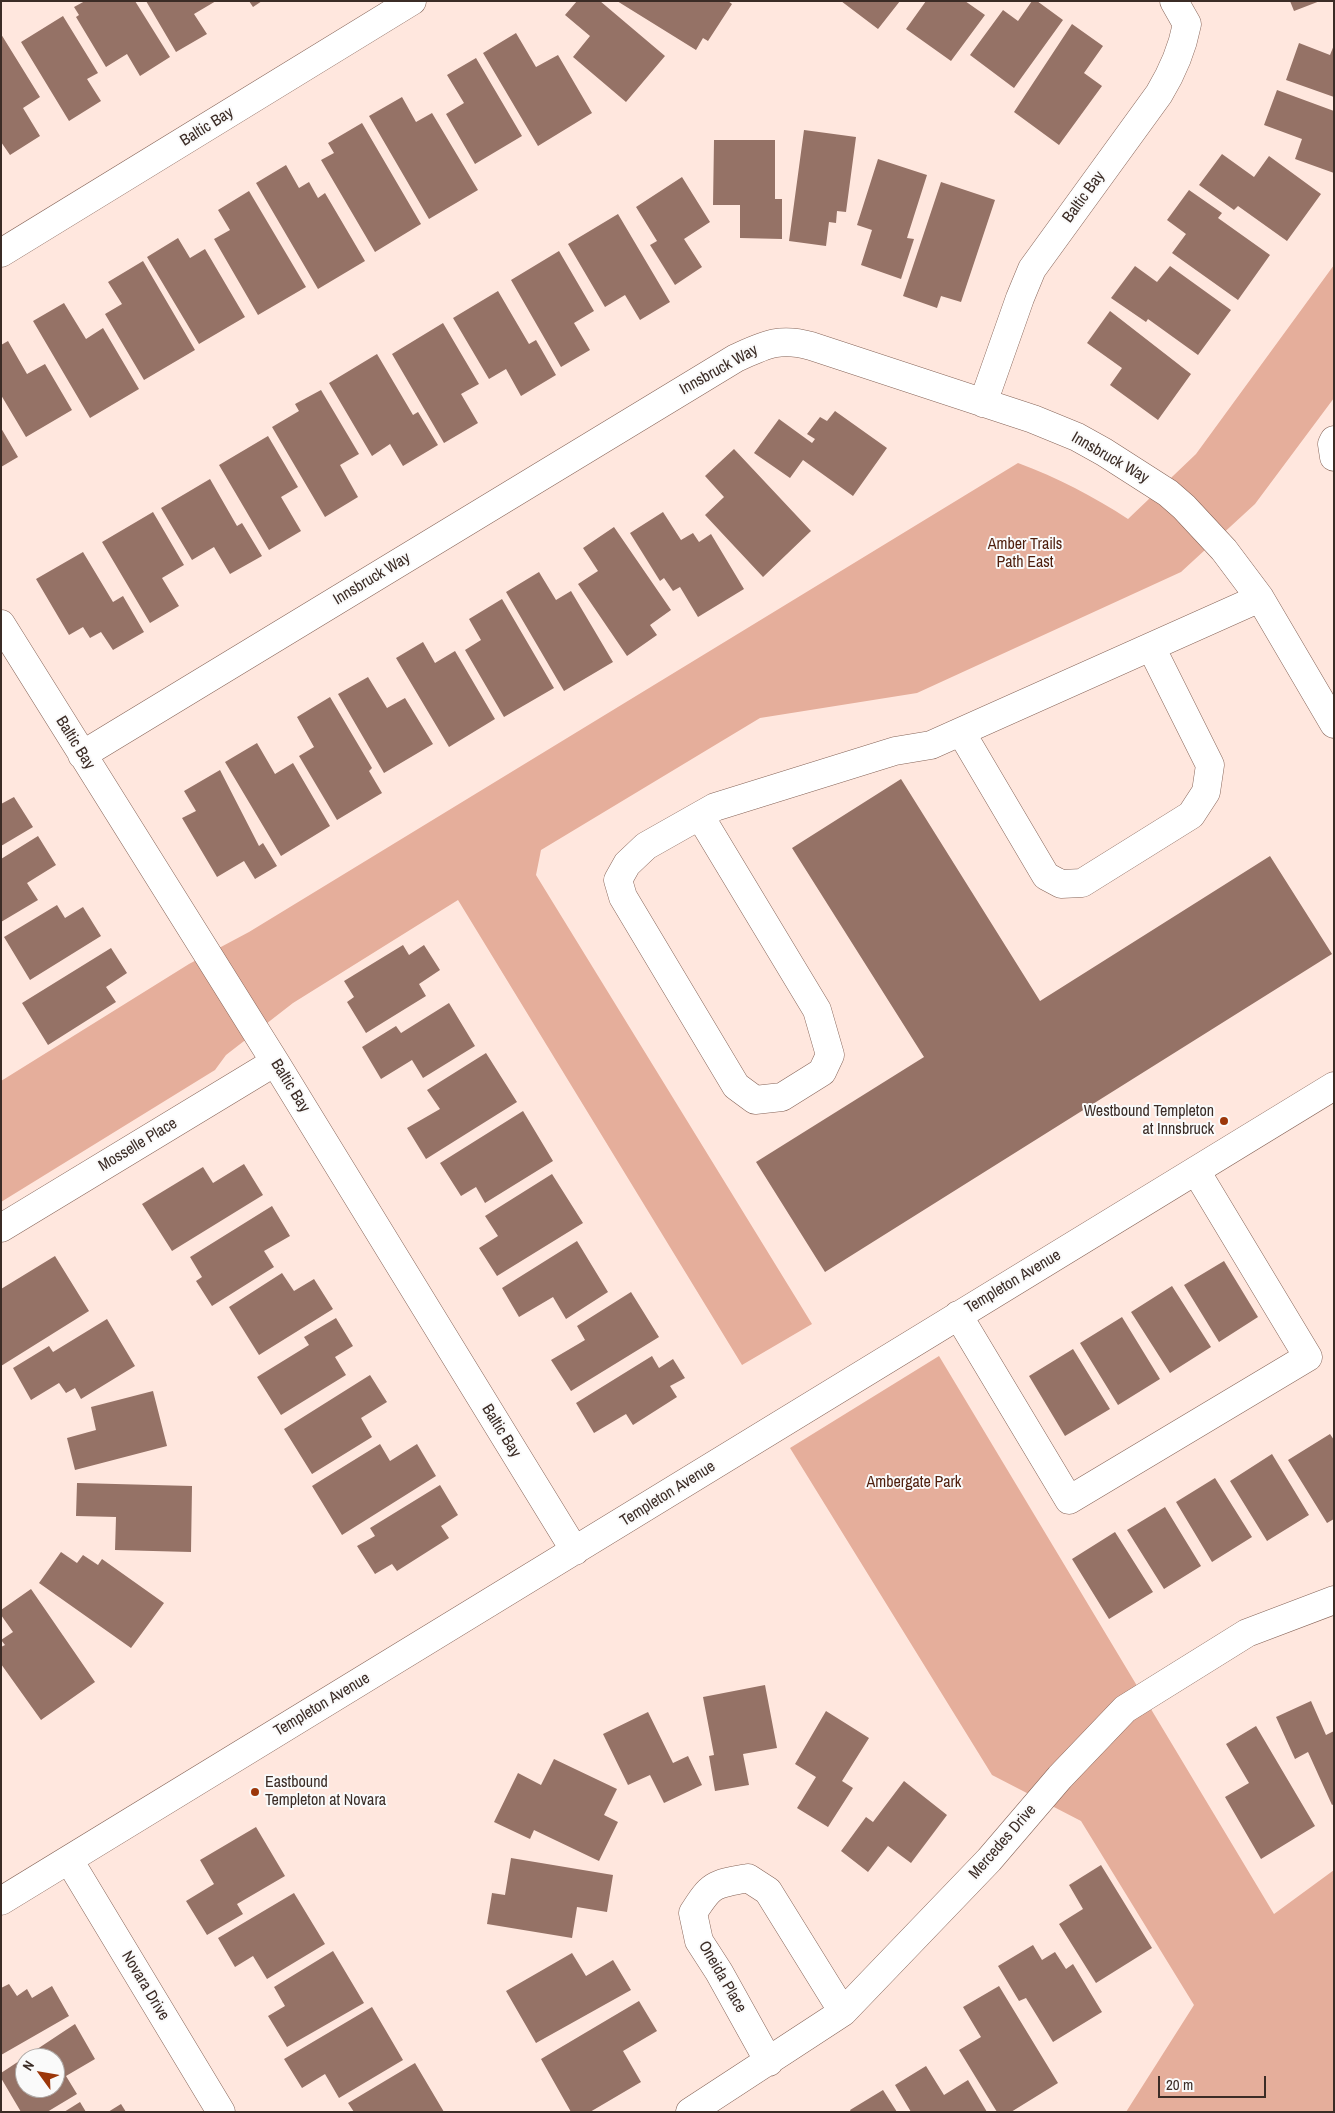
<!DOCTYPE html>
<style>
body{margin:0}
#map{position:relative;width:1335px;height:2113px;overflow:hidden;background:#ffe7de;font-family:"Archivo Narrow",sans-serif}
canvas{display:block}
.frame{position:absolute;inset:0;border:2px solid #3b2c26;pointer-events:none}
.north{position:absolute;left:15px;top:2048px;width:50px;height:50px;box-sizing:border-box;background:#fafafa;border:1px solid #aea8a5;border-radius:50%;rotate:302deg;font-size:14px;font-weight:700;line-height:20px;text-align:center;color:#3b2c26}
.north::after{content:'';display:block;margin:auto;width:18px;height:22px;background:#9c370a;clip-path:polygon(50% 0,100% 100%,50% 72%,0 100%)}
.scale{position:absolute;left:1158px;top:2076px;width:108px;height:22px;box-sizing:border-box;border:2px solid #3b2c26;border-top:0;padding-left:6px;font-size:15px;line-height:18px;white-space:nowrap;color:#3b2c26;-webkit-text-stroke:4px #fafafa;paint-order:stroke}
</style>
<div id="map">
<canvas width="1335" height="2113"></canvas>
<div class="frame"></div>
<div class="north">N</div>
<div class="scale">20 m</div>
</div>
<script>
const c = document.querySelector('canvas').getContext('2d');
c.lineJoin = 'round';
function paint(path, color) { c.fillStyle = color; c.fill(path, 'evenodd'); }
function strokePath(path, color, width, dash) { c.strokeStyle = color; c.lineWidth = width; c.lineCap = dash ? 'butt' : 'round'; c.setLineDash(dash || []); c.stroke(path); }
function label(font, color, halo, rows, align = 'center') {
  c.font = font + ' "Archivo Narrow",sans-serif'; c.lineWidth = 4; c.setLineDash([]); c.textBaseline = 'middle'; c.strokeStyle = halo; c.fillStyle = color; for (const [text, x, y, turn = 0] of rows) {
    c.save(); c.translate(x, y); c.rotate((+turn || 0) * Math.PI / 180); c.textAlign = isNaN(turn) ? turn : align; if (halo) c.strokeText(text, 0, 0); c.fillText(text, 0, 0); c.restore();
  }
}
paint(new Path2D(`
 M1334,265V398L1255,504L1181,572L917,693L760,718L541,850L536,875L812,1324L742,1365L458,900L293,1003L226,1055L215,1070L1,1202V1081L189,964L249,932L1018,463C1058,478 1093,496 1128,519L1196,454Z
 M939,1356L1274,1914L1334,1870V2112H1126L1194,2005L1081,1821L992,1775L790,1448Z`), '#e5ae9b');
paint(new Path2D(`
 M85,1H135L170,57L140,76L127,54L106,67L76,17L79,15L74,7Z
 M146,1H216L194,14L207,34L176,52Z
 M249,1H262L253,7Z
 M577,1H600L665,56L626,102L573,57L590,36L565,15Z
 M617,1H728L732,4L708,41L703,38L696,50Z
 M841,1H900L878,29Z
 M926,1H965L985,15L951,61L906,29Z
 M1032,1H1037L1063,20L1014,88L970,55L1003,10L1018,21Z
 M1290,1H1320L1294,11Z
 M63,16L98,73L87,79L101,101L69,121L21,42Z
 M1072,24L1103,46L1084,73L1102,86L1059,145L1014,112Z
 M516,33L536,67L558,55L592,113L538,146L483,53Z
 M1,34L40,97L23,108L40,136L10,155L1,142Z
 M1299,43L1330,55L1334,45V97L1286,80Z
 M476,58L522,136L475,164L446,114L464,103L447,75Z
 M1277,90L1334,111V173L1295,159L1302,139L1264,125Z
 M402,97L416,122L432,113L478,190L429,219L369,116Z
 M362,123L421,224L375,252L321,160L334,153L328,143Z
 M804,130L856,137L846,212L837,211L836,223L829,222L826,246L789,241Z
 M714,140H775V199H782V239L740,238V205H713Z
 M1222,154L1254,177L1269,156L1321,194L1287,241L1238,206L1234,210L1199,185Z
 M878,159L927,175L907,238L914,239L901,279L861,265L872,230L857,225Z
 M286,165L299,188L309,182L318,198L325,193L365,261L318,289L256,183Z
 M682,177L710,222L684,239L702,267L675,285L650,245L657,241L636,207Z
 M941,182L995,200L961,302L941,296L937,308L903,296Z
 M1189,190L1222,213L1218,218L1270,255L1238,300L1172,253L1186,234L1167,220Z
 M249,191L306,287L258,315L214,239L230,230L218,210Z
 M618,214L670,302L640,320L625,295L605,307L568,244Z
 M178,238L190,258L205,249L245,317L199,344L147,257Z
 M559,251L594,311L574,323L590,350L561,367L511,280Z
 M143,261L195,350L144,380L105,314L122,304L108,282Z
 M1135,266L1157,282L1170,266L1231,310L1198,355L1148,319L1146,322L1111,298Z
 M498,291L529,344L536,340L556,375L521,396L506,369L489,379L453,318Z
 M64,303L86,339L103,328L139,389L90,418L33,321Z
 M1110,311L1191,374L1158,420L1110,385L1122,368L1087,343Z
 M443,323L479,384L461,394L478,423L444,443L392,354Z
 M8,341L27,374L45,364L72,410L26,437L1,395V345Z
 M377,354L413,415L418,412L438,445L403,466L390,444L372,456L329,383Z
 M321,390L359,454L340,465L358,497L325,517L272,427L299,411L295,404Z
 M835,411L887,448L853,496L803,460L790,478L754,453L779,419L812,443L815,439L807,434L820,417L827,421Z
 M1,428L18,457L1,467Z
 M268,436L298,487L281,497L301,531L269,550L219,465Z
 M734,449L811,531L763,577L705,515L724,497L705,476Z
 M210,479L237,526L242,523L262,556L230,574L214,547L192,560L161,508Z
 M153,512L184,565L162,578L179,606L150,623L102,542Z
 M663,512L681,540L693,533L699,542L711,534L744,589L698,617L680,587L673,591L664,578L660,581L630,533Z
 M614,527L671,610L650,625L657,635L627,656L578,584L598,571L583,548Z
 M83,552L113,602L123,596L144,632L113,650L101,632L90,638L83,627L69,635L36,579Z
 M539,572L556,600L571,591L613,662L564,691L506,592Z
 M502,599L554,688L504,717L465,650L481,640L469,619Z
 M423,642L435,663L455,651L495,719L449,747L396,658Z
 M368,677L387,708L405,698L433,744L384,773L338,694Z
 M330,697L372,768L369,771L382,793L337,820L299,756L314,747L297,717Z
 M257,743L275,774L293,763L330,826L281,856L225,762Z
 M220,770L259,846L263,843L277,866L255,879L244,861L217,877L182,818L196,811L184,791Z
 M901,779L1040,1001L1270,856L1332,954L825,1272L756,1162L924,1057L792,848Z
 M14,797L33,827L1,846V804Z
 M38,836L56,865L27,883L38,900L1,922V859Z
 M57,905L65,918L83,907L101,936L30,980L4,937Z
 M403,945L409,955L424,945L440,970L419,984L426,996L366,1033L347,1002L354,997L344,981Z
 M111,948L127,973L106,987L116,1002L48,1045L22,1003Z
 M449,1003L475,1046L423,1078L412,1060L381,1079L362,1047L396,1026L401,1033Z
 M486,1053L517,1102L426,1159L407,1128L440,1109L427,1090Z
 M523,1111L553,1161L485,1203L476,1187L461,1196L440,1163Z
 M244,1164L263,1195L172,1251L142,1204L203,1167L213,1183Z
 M552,1174L583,1223L497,1276L479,1248L498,1236L485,1216Z
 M272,1206L290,1236L264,1251L274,1267L212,1306L196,1281L202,1277L190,1257Z
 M577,1241L608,1292L566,1319L553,1297L519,1317L502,1288Z
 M55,1256L89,1311L1,1366V1289Z
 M1224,1261L1258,1317L1219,1342L1184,1285Z
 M282,1273L294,1291L314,1279L333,1309L259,1355L229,1307Z
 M1172,1286L1211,1347L1170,1373L1131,1312Z
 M631,1292L659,1337L571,1391L551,1360L585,1340L577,1326Z
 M1122,1317L1160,1379L1118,1405L1080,1343Z
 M336,1318L353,1346L335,1357L346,1375L281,1415L257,1377L309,1345L304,1337Z
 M107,1319L135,1366L81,1399L75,1388L66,1393L59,1383L31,1400L13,1368L49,1346L53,1352Z
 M1073,1349L1110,1409L1065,1436L1029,1376Z
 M652,1356L659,1368L673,1359L685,1378L670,1386L677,1397L633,1425L626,1414L594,1433L576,1403Z
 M370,1375L387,1402L361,1418L372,1437L312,1474L284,1429Z
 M153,1391L167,1446L75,1470L67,1438L96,1430L91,1407Z
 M1330,1434L1334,1440V1519L1327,1523L1288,1460Z
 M380,1444L390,1461L417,1444L436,1476L342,1535L312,1486Z
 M1272,1454L1309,1515L1267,1541L1230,1481Z
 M1215,1478L1252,1537L1212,1562L1176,1502Z
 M77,1483L192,1486L191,1552L115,1550L116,1517L76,1516Z
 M440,1485L458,1515L441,1526L449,1538L397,1571L392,1564L375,1574L357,1546L375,1536L370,1528Z
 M1165,1507L1201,1566L1164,1589L1127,1530Z
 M1115,1532L1153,1592L1109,1619L1072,1559Z
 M61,1552L77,1563L83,1555L98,1565L102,1559L164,1603L131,1648L39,1583Z
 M31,1589L95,1682L41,1720L1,1664V1647L5,1645L1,1640L13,1632L1,1615V1610Z
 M765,1685L777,1748L743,1754L749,1785L715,1791L709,1756L714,1755L703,1697Z
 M1311,1701L1326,1735L1334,1731V1804L1332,1805L1308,1752L1295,1759L1276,1717Z
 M826,1711L869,1738L842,1781L853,1788L828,1827L797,1808L816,1777L795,1764Z
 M648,1712L673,1763L688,1756L702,1785L664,1803L650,1775L628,1785L603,1734Z
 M1256,1726L1315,1826L1261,1859L1225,1797L1249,1783L1226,1744Z
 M554,1759L617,1789L604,1815L618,1822L599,1861L534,1830L530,1839L494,1822L518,1773L541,1785Z
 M904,1781L947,1815L911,1863L888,1846L868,1872L841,1851L866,1817L873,1822Z
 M256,1827L285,1876L237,1904L243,1914L207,1935L186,1901L214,1884L200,1860Z
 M511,1858L613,1875L607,1912L577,1907L572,1938L487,1924L492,1893L505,1895Z
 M1101,1865L1152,1948L1096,1983L1059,1924L1083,1909L1069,1885Z
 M294,1893L325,1944L267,1979L253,1956L235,1967L218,1938Z
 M1033,1945L1042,1960L1055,1952L1066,1969L1073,1964L1102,2012L1053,2042L1026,1998L1019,2001L998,1966Z
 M333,1951L364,2003L287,2047L268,2016L285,2006L274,1987Z
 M572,1953L586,1976L613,1960L631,1990L536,2043L506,1991Z
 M9,1984L17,1996L27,1989L32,1998L52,1986L69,2016L1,2055V1988Z
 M999,1986L1058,2083L1011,2112H997L959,2050L981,2037L963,2007Z
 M639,2001L657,2031L623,2051L641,2082L590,2112H571L541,2059Z
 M372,2007L403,2060L339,2098L325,2074L302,2088L284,2059Z
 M75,2024L95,2059L66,2076L77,2094L47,2112H21L1,2078V2073ZM25,2058H55V2088H25Z
 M415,2063L444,2112H354L348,2103Z
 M926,2066L944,2095L968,2080L987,2112H911L895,2085Z
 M883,2090L897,2112H851L850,2110Z
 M80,2102L86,2112H64Z
 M121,2104L126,2112H108Z`), '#957266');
const minor = new Path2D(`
 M1,253L412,1
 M983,403L1020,298L1032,269L1159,94C1173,71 1182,50 1187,24L1174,1
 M1334,440L1332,444L1334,457
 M1,624L275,1062L575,1551
 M961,732L1046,876L1061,884L1082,883L1191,815L1206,792L1210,765L1151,647
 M82,755L736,358C765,345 779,337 811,346L1033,419L1077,437L1104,452L1168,493L1184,507L1224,550L1260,598L1334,724
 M700,816L817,1010L830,1055L822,1072L782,1097L755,1100L736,1086L623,897L618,880L627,864L646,846L715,807L895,751L931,745L1260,598
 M1,1228L275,1062
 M958,1315L1069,1500L1308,1357L1196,1171
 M69,1860L221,2112
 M1,1901L1334,1086
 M769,2062L719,1972L699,1941L693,1913C711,1884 714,1884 748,1878L768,1891L843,2012
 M690,2112L843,2012L989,1860L1060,1777L1125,1709L1247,1633L1334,1600`);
strokePath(minor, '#866458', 29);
strokePath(minor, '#fff', 28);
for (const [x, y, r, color] of [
 [1224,1121,5,"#9c370a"],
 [255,1792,5,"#9c370a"]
]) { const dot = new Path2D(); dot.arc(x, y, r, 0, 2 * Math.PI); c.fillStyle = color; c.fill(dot); strokePath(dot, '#fafafa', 2); }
label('16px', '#3b2c26', '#fafafa', [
 ["Baltic Bay",207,127,-32],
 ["Baltic Bay",1084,197,-54],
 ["Innsbruck Way",719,370,-29],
 ["Innsbruck Way",1110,458,30],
 ["Innsbruck Way",372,579,-31],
 ["Baltic Bay",75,743,58],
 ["Baltic Bay",290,1086,58],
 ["Mosselle Place",138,1145,-31],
 ["Templeton Avenue",1013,1282,-31],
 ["Baltic Bay",501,1431,58],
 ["Templeton Avenue",668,1494,-32],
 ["Templeton Avenue",322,1705,-31],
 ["Mercedes Drive",1003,1842,-49],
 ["Oneida Place",722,1977,60],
 ["Novara Drive",145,1986,59]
]);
label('16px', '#4e1e0c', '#fafafa', [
 ["Amber Trails",1025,545],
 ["Path East",1025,563],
 ["Ambergate Park",914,1483]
]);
label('16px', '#3b2c26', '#fafafa', [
 ["Westbound Templeton",1214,1112],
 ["at Innsbruck",1214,1130],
 ["Eastbound",265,1783,"left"],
 ["Templeton at Novara",265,1801,"left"]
], 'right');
</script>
